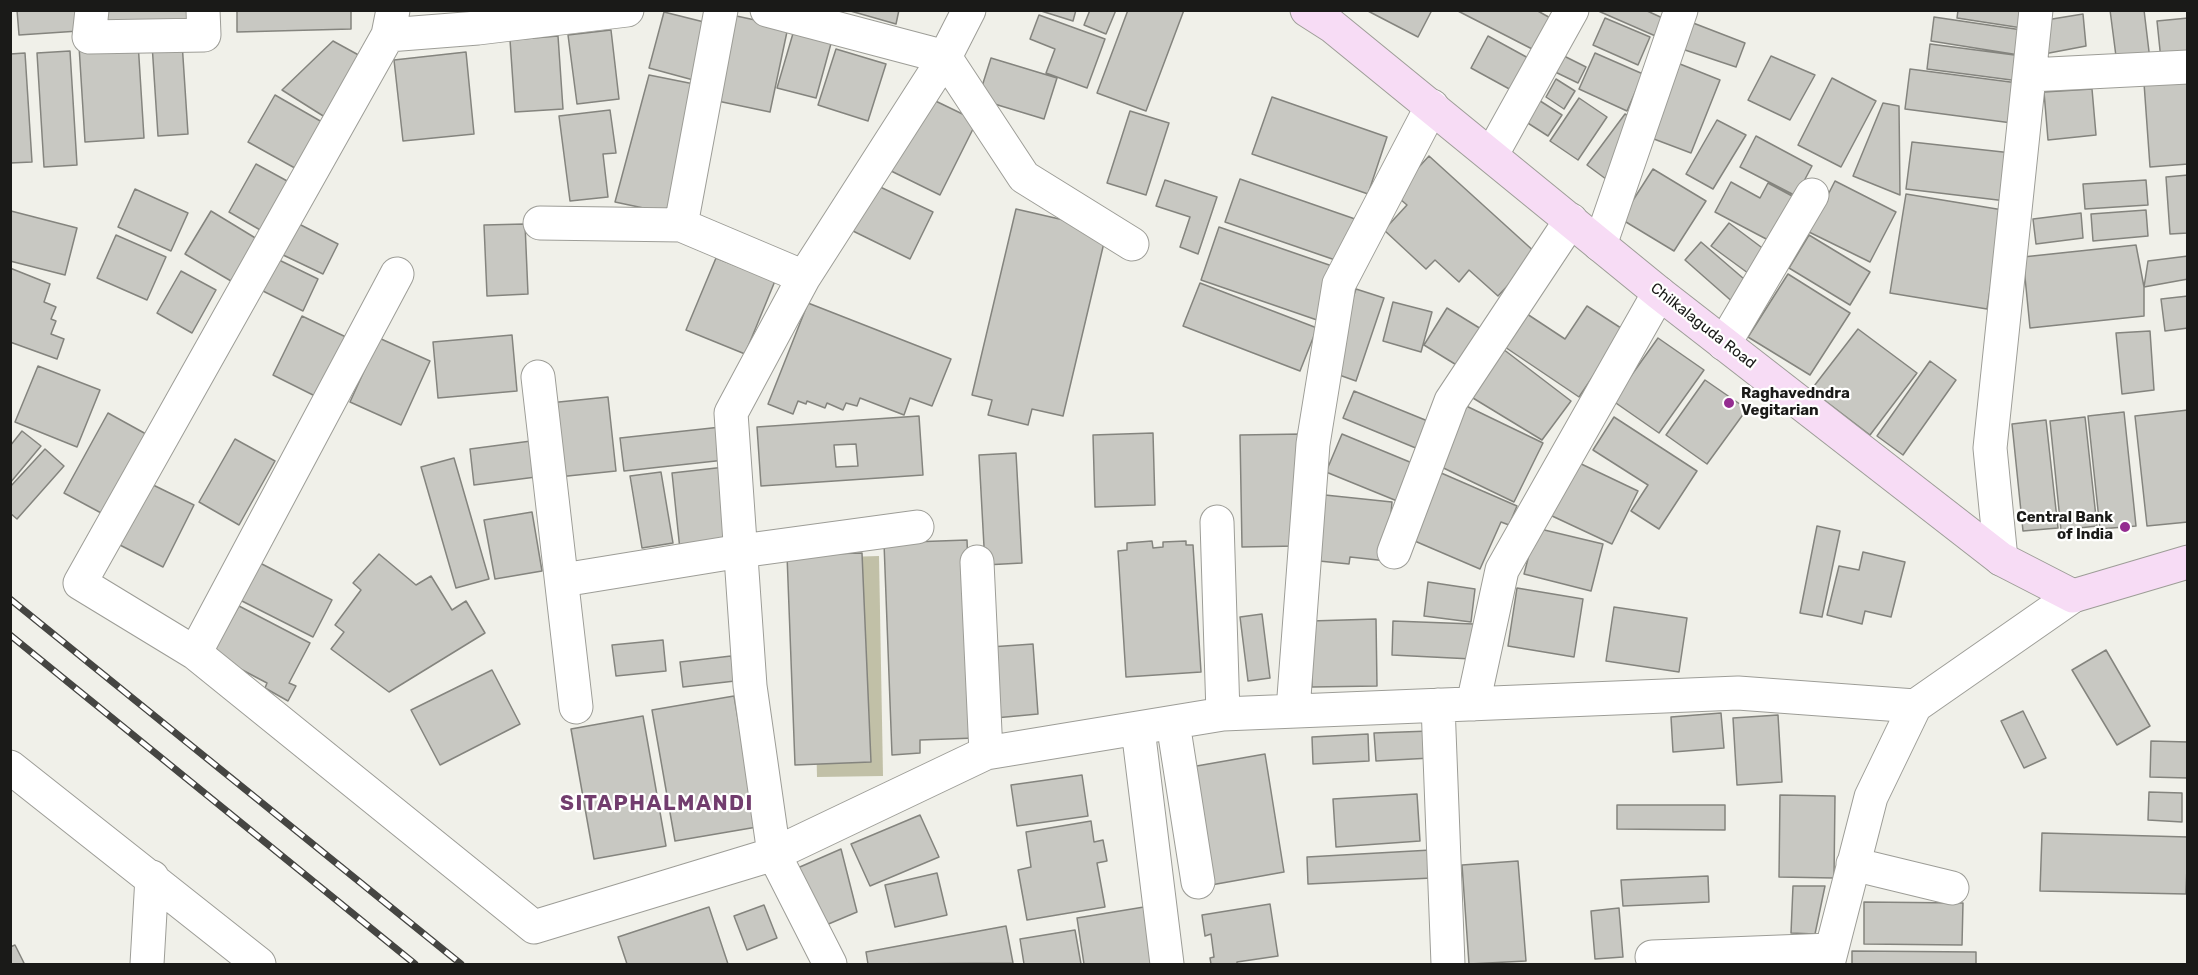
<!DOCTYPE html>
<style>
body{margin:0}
#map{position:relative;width:2198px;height:975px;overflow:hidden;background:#f0f0e9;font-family:Rubik,sans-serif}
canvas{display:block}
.frame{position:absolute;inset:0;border:12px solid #1a1a18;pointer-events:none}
</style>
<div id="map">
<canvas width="2198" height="975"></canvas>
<div class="frame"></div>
</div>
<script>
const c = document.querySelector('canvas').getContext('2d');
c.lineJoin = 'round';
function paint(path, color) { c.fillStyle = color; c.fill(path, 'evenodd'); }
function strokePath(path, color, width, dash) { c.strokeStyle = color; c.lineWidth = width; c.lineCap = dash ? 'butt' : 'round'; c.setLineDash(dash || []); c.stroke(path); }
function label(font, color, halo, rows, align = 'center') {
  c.font = font + ' Rubik,sans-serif'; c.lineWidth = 4.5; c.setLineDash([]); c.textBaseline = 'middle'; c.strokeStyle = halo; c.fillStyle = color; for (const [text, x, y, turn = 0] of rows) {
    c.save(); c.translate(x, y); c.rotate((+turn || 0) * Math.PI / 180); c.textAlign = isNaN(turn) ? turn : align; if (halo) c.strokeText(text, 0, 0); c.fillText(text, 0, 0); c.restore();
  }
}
paint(new Path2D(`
 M879,556L883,776L817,777L812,558Z`), '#c1c0a7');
const building = new Path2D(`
 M17,10H77L79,31L19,35Z
 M104,10H191L192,28L105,32Z
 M237,10H351V29L237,32Z
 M847,10H899L896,24Z
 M1038,10H1076L1073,21Z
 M1090,10H1116L1106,34L1084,25Z
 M1128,10H1184L1146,111L1097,93Z
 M1366,10H1432L1418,37Z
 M1456,10H1536L1554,20L1538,52Z
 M1596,10H1645L1667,20L1660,38Z
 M1958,10H2024L2022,28L1957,18Z
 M2110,10H2144L2150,60L2117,64Z
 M664,12L712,24L697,81L649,68Z
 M727,14L788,27L770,112L708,99Z
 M2083,14L2086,46L2044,54L2046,20Z
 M1039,15L1105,39L1087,88L1046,73L1055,49L1030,39Z
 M1934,17L2022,30L2019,55L1931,41Z
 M1605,18L1650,37L1638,65L1593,45Z
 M2188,18V57L2161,60L2157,21Z
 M1688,21L1745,43L1736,67L1679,48Z
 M611,30L619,99L577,104L568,35Z
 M794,30L832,40L816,98L777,88Z
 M558,36L563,109L515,112L510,40Z
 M1488,36L1530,59L1513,91L1471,68Z
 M333,41L364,58L328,119L282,90Z
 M138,42L144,138L85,142L79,46Z
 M182,42L188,134L158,136L152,44Z
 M1930,44L2022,56L2019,81L1927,69Z
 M836,49L886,64L868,121L818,105Z
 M70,51L77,165L44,167L37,53Z
 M466,52L474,134L403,141L394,60Z
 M25,53L32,162L10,163V54Z
 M1558,53L1586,67L1578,83L1549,69Z
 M1595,53L1643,74L1627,111L1579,89Z
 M1771,56L1815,75L1790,120L1748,100Z
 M991,58L1057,78L1044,119L978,99Z
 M1675,62L1720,80L1691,153L1646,136Z
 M1910,69L2018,83L2012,123L1905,109Z
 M649,75L694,84L667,213L615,202Z
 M1832,78L1876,101L1841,167L1798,145Z
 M1556,79L1575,91L1564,109L1546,97Z
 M2188,80V164L2150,167L2144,83Z
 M2092,89L2096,135L2048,140L2044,92Z
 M921,94L977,121L940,195L885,168Z
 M275,95L329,126L302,172L248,142Z
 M1272,97L1387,137L1368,194L1252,154Z
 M1534,97L1562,115L1548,136L1520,118Z
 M1579,98L1607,117L1578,160L1550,141Z
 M1883,103L1899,106L1900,195L1853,176Z
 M610,110L616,153L603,154L608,197L570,201L559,116Z
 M1130,111L1169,123L1146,195L1107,183Z
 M1625,114L1637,121L1614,185L1587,165Z
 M1717,120L1746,135L1713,189L1686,174Z
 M1756,136L1812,166L1796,196L1740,167Z
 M1912,142L2012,153L2006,201L1906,189Z
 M1429,156L1537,254L1498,296L1469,270L1459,282L1435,260L1426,269L1384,230L1407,205L1394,194Z
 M256,164L289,182L262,231L229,212Z
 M1653,169L1706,201L1674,251L1621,219Z
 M2188,175V233L2170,234L2166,177Z
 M1240,179L1355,219L1341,262L1225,222Z
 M1165,180L1217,197L1198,254L1180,247L1190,217L1156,206Z
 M2146,180L2148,205L2085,209L2083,184Z
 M1835,181L1896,212L1870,262L1809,232Z
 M1731,182L1760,198L1768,183L1794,197L1770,241L1715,212Z
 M876,185L933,212L910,259L853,231Z
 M135,189L188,213L171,251L118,227Z
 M1906,194L2003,210L1987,309L1890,293Z
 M1016,209L1107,230L1063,416L1032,409L1028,425L988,415L992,400L972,395Z
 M2146,210L2148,236L2093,241L2091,214Z
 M11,211L77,228L65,275L10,261Z
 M211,211L257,239L231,281L185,254Z
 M2081,213L2083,238L2036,244L2033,219Z
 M297,223L338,244L323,274L281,254Z
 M1729,223L1769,253L1752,276L1711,246Z
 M525,224L528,294L487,296L484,225Z
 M1219,227L1335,267L1317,320L1201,280Z
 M116,235L166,257L147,300L97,278Z
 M1809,235L1870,272L1850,305L1789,268Z
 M1701,242L1751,285L1735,304L1685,260Z
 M2136,245L2144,287V316L2030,328L2023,257Z
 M2188,256V279L2144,287L2148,261Z
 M716,258L775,281L745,354L686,330Z
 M277,259L318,279L303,311L261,290Z
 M10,268L50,284L44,302L56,307L51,319L56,321L51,334L64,339L57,359L10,342Z
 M181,271L216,290L192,333L157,313Z
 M1788,274L1850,313L1810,375L1748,337Z
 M1200,283L1317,328L1300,371L1183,326Z
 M1356,289L1384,298L1356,381L1328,371Z
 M2188,296V328L2165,331L2161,299Z
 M1393,302L1432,312L1421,352L1383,341Z
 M808,303L951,359L932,406L910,398L904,415L860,398L857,406L846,403L843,410L827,403L825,408L807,401L806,404L798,401L793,414L768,404Z
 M1587,306L1624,330L1579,397L1499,343L1521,310L1565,339Z
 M1447,308L1486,332L1463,369L1424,345Z
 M302,316L348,338L319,398L273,375Z
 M1858,329L1917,373L1870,435L1811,390Z
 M2150,331L2154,390L2122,394L2116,333Z
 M512,335L517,391L438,398L433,342Z
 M379,338L430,361L401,425L350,402Z
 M1658,338L1704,370L1659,433L1613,401Z
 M1503,349L1571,401L1542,440L1468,395Z
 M1930,361L1956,380L1903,455L1877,436Z
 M38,366L100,390L77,447L15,422Z
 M1705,380L1747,409L1707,464L1666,435Z
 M1354,391L1435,424L1423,451L1343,418Z
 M608,397L616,471L558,477L549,403Z
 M1458,402L1543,443L1514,502L1429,461Z
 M2188,410V522L2147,526L2135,416Z
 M2124,412L2136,526L2100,529L2088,416Z
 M108,413L146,434L103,514L64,493Z
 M919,416L923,475L761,486L757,427ZM856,444L858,466L836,467L834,445Z
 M1614,417L1697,471L1659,529L1631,511L1648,485L1593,450Z
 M2085,417L2097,526L2061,530L2050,421Z
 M2046,420L2058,528L2023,531L2012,424Z
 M721,427L725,460L624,471L620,438Z
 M22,431L41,446L10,483V446Z
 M1153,433L1155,505L1095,507L1093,435Z
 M1303,434L1297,546L1242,547L1240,435Z
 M1342,434L1417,465L1402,503L1326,472Z
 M235,439L275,461L239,525L199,502Z
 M531,441L536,477L474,485L470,449Z
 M45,449L64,466L17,519L10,513V487Z
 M1016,453L1022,563L985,565L979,455Z
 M454,458L489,579L456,588L421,467Z
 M1575,461L1638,491L1612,544L1550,515Z
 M725,467L734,544L680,550L672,473Z
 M1432,469L1517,506L1509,525L1501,522L1480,569L1403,536Z
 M661,472L673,543L642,548L630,476Z
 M145,481L194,505L163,567L114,542Z
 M1325,495L1392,502L1387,561L1350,557L1349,564L1319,561Z
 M532,512L542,571L495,579L484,520Z
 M1817,526L1840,531L1822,617L1800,613Z
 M1536,528L1603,544L1591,591L1524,574Z
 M967,540L975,738L920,740V753L892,755L884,543Z
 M1152,541L1153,548L1163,547V542L1186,541V545H1193L1201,672L1126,677L1118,551L1127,550V543Z
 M1863,552L1905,562L1891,617L1865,611L1862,624L1827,615L1839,566L1859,570Z
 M862,553L871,762L795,765L787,555Z
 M379,554L416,585L431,576L452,610L466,601L485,633L389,692L331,649L344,632L335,625L361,590L353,583Z
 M258,562L332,600L313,637L238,599Z
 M1428,582L1475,589L1471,622L1424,616Z
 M1517,588L1583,599L1574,657L1508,646Z
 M239,606L310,643L289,683L296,686L288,701L265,688L267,683L212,654Z
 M1614,607L1687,618L1679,672L1606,661Z
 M1262,614L1270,678L1248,681L1240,617Z
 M1376,619L1377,686L1312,687L1311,621Z
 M1393,621L1474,624L1472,659L1392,655Z
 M663,640L666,671L616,676L612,645Z
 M1033,644L1038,714L995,718L990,647Z
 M2106,650L2150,726L2117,745L2072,670Z
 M731,656L735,681L683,687L680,662Z
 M492,670L520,724L440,765L411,710Z
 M734,696L757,827L675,841L652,710Z
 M2023,711L2046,758L2024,768L2001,721Z
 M1721,713L1724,748L1673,752L1671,717Z
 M1778,715L1782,782L1737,785L1733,718Z
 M643,716L666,846L594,859L571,729Z
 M1430,731L1431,758L1376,761L1374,733Z
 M1368,734L1369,761L1313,764L1312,737Z
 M2151,741L2188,742V778L2150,777Z
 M1265,754L1284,872L1211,885L1191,767Z
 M1082,775L1088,816L1017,826L1011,785Z
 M2149,792L2182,793V822L2148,820Z
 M1417,794L1420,841L1336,847L1333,799Z
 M1780,795L1835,796L1834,878L1779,877Z
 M1617,805H1725V830L1617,829Z
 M920,815L939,857L870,886L851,844Z
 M1091,821L1094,842L1103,840L1107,861L1097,863L1105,907L1027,920L1018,870L1031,867L1026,832Z
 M2042,833L2188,837L2186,894L2040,891Z
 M841,849L857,912L819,928L793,870Z
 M1431,850L1432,878L1308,884L1307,857Z
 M1518,861L1526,961L1469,964L1462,865Z
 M937,873L947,915L895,927L885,885Z
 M1708,876L1709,902L1623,906L1621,880Z
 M1793,886H1825L1815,934L1791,933Z
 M1864,902L1963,903L1962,945L1864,944Z
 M1270,904L1278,956L1237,962V964H1211L1210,958L1214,957L1211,934L1205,936L1202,915Z
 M764,905L777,938L747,950L734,916Z
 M1150,906L1159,964H1084L1077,918Z
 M709,907L728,964H627L618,937Z
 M1619,908L1623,957L1595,959L1591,911Z
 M1006,926L1013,963L868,964L866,952Z
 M1075,930L1081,964H1024L1020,939Z
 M15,945L24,963L22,964H10V947Z
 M1852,951L1976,952V964H1852Z`);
paint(building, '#c8c8c2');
strokePath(building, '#84847e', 1.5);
const minor = new Path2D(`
 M92,10L89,37L204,35L203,10
 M393,10L388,35L80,583L195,653L534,927L774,854L986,753L1223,714L1738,693L1915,706
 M767,10L945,57L1024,177L1132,244
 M388,35L478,28L627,10
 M2030,75L2188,67
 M1492,154L1572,10
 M540,223L681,225L804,277
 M681,225L721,10
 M1600,245L1681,10
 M1724,344L1812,195
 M538,377L576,707
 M1217,522L1223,714
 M1394,552L1451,401L1571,220
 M2001,559L1990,448L2036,10
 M977,562L986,753
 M563,580L741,551L917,527
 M195,653L397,274
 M1473,704L1502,570L1659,293
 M1438,705L1448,964
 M1293,710L1313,444L1339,284L1432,106
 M1173,723L1198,882
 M1138,729L1167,964
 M10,767L259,964
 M1853,864L1952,888
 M1652,957L1831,950
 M147,964L152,877
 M830,964L774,854L750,686L731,413L804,277L945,57L969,10
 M1828,964L1871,797L1915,706L2073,596`);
const secondary = new Path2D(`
 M1307,10L1332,26L1659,293L2001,559L2073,596L2188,562`);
strokePath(minor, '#9d9d97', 35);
strokePath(secondary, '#9d9d97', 35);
strokePath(minor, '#fff', 33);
strokePath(secondary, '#f7dcf5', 33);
const rail = new Path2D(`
 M10,599L461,964
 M10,635L415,964`);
strokePath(rail, '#454542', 7);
strokePath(rail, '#fffffe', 4.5, [14]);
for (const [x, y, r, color] of [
 [1729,403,6,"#942c90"],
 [2125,527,6,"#942c90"]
]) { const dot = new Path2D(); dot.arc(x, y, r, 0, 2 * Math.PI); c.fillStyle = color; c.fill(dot); strokePath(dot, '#fffffe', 2); }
label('15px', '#1a1a18', '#fffffe', [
 ["Chilkalaguda Road",1703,326,38]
]);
label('bold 15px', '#1a1a18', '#fffffe', [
 ["Raghavedndra",1741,394],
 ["Vegitarian",1741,411],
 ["Central Bank",2113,518,"right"],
 ["of India",2113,535,"right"]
], 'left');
c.letterSpacing = '1.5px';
label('bold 21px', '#723d6e', '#fffffe', [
 ["SITAPHALMANDI",657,804]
]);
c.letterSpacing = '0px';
</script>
